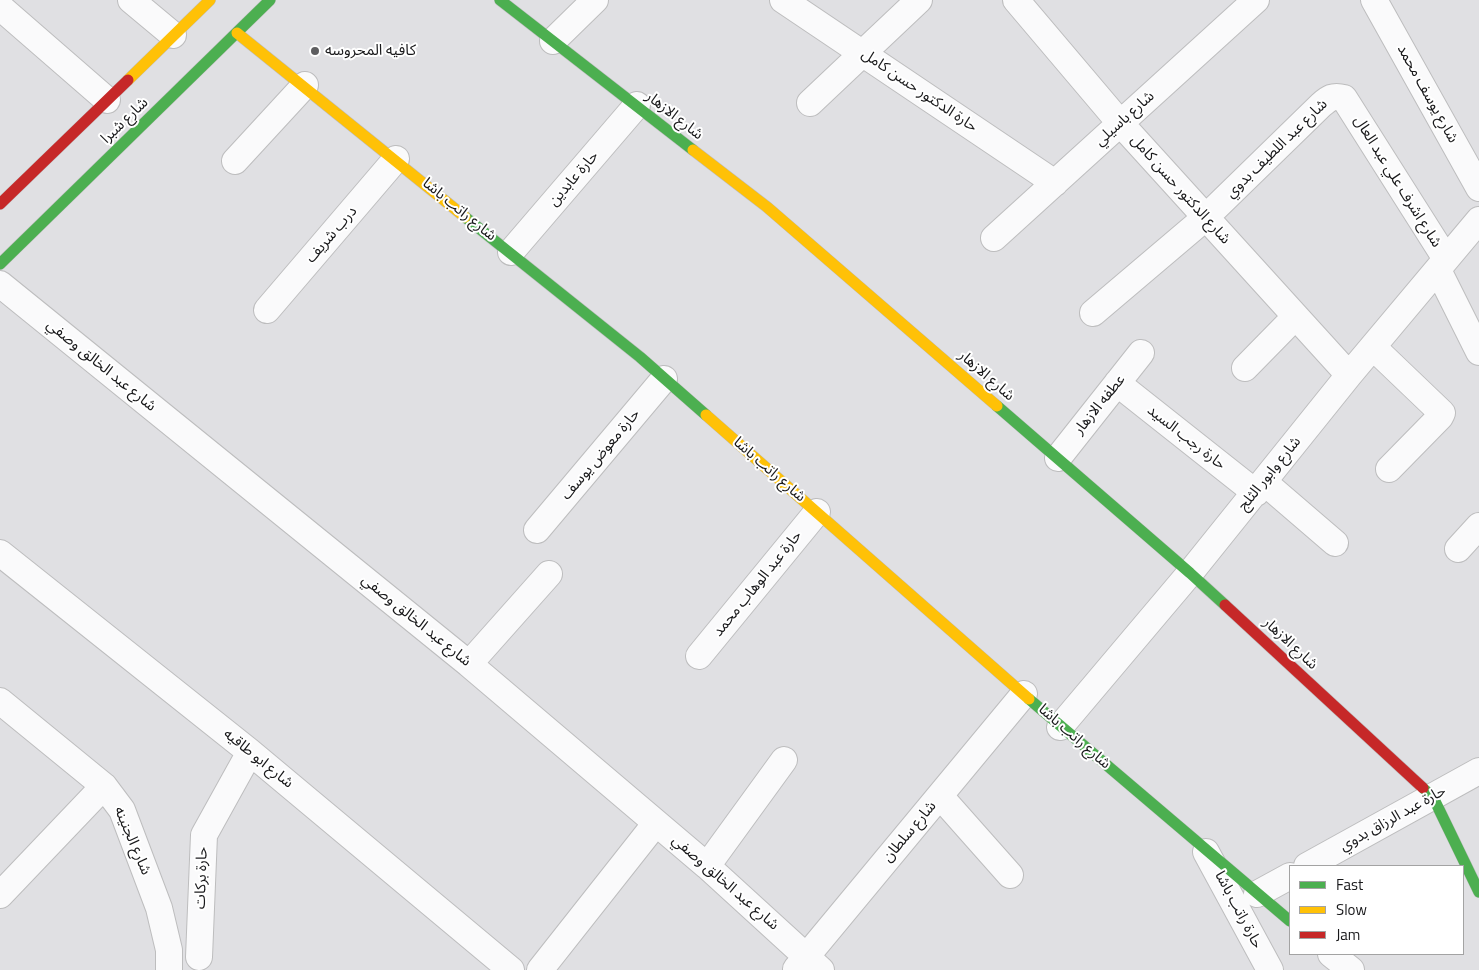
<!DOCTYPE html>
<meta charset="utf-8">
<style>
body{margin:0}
#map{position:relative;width:1479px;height:970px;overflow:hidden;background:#e0e0e3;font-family:"Titillium Web",sans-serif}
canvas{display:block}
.legend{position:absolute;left:1289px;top:865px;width:175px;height:90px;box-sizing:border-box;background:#fff;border:1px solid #a3a3a3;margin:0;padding:6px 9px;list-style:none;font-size:15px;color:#18181a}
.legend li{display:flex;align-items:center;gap:10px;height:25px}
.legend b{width:25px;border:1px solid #a3a3a3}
</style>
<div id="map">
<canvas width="1479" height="970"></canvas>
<ul class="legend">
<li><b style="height:6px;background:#4caf50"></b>Fast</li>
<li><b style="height:6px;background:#ffc107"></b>Slow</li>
<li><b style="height:6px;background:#c62828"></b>Jam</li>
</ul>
</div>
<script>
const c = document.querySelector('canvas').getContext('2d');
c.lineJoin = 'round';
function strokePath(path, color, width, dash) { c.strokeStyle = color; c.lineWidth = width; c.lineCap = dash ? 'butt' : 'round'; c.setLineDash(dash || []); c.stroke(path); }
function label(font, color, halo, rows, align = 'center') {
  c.font = font + ' "Titillium Web","Noto Sans Arabic",sans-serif'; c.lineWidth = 4; c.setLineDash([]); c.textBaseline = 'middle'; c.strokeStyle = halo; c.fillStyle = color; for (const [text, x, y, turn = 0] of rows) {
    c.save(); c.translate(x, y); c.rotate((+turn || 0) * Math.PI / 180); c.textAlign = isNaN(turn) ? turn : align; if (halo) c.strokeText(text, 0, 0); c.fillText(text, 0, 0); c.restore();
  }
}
const street = new Path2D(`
 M131,0L173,35
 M783,0L1055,183
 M1016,0L1121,124L1349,375
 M1374,0L1479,188
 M0,7L107,100
 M553,41L595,0
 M810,103L919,0
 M235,161L305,85
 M994,238L1256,0
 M511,252L637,105
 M1438,270L1479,352
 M0,284L469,664L707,866L821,970
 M267,310L396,159
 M1093,313L1205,218L1321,105C1329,98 1333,95 1344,98L1446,259
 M1374,348L1442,413L1440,417L1389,469
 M1245,368L1295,317
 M1117,383L1256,493
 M1058,458L1141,353
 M1264,482L1335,543
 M537,530L664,379
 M1458,549L1479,526
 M0,553L250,752L511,970
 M699,656L817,512
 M469,664L549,574
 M0,701L104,786L122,810L159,908L169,950V970
 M1060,727L1190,573L1349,375L1479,220
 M940,796L1010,875
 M1206,852L1270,970
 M707,866L784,760
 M1307,866L1479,771
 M1257,894L1290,876
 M0,895L104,786
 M1331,954L1351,970
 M199,957L204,835L250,752
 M796,969L1024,694
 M540,970L656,823`);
const fast = new Path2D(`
 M500,0L693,150
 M465,217L640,357L706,415
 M0,264L270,0
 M997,406L1190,573L1225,605
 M1029,699L1290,921
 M1423,788L1433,797L1479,892`);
const slow = new Path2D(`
 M237,33L465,217
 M128,80L210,0
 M693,150L767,207L997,406
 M706,415L1029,699`);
const jam = new Path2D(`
 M0,204L128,80
 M1225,605L1423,788`);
strokePath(street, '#bdbdbe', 28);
strokePath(fast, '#bdbdbe', 12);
strokePath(slow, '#bdbdbe', 12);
strokePath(jam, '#bdbdbe', 12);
strokePath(street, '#fafafb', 26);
strokePath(fast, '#4caf50', 11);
strokePath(slow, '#ffc107', 11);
strokePath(jam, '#c62828', 11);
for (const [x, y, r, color] of [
 [315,51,5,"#5e5e60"]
]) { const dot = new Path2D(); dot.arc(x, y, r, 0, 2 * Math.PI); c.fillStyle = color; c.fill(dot); strokePath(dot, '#fff', 2); }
label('15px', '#18181a', '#fff', [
 ["كافيه المحروسه",325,51]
], 'left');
label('15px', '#18181a', '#fff', [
 ["حارة الدكتور حسن كامل",919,91,34],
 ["شارع يوسف محمد",1427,94,61],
 ["شارع الازهار",674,116,38],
 ["شارع باسيلي",1125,119,-42],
 ["شارع شبرا",125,121,-44],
 ["شارع عبد اللطيف بدوي",1277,149,-44],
 ["حارة عابدين",574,179,-49],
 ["شارع اشرف علي عبد العال",1397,182,58],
 ["شارع الدكتور حسن كامل",1180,190,48],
 ["شارع راتب باشا",459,210,39],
 ["درب شريف",332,235,-49],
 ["شارع عبد الخالق وصفي",101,366,39],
 ["شارع الازهار",986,376,41],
 ["عطفه الازهار",1100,405,-51],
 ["حارة رجب السيد",1186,438,38],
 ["حارة معوض يوسف",601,455,-50],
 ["شارع راتب باشا",769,470,41],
 ["شارع وابور الثلج",1270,474,-51],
 ["حارة عبد الوهاب محمد",758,584,-51],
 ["شارع عبد الخالق وصفي",416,621,39],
 ["شارع الازهار",1290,644,43],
 ["شارع راتب باشا",1074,737,41],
 ["شارع ابو طاقيه",258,759,39],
 ["حارة عبد الرزاق بدوي",1393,819,-29],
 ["شارع سلطان",910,832,-50],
 ["شارع الجنينه",132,841,67],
 ["حارة بركات",202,878,-88],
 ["شارع عبد الخالق وصفي",725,883,41],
 ["حارة راتب باشا",1238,910,62]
]);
</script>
